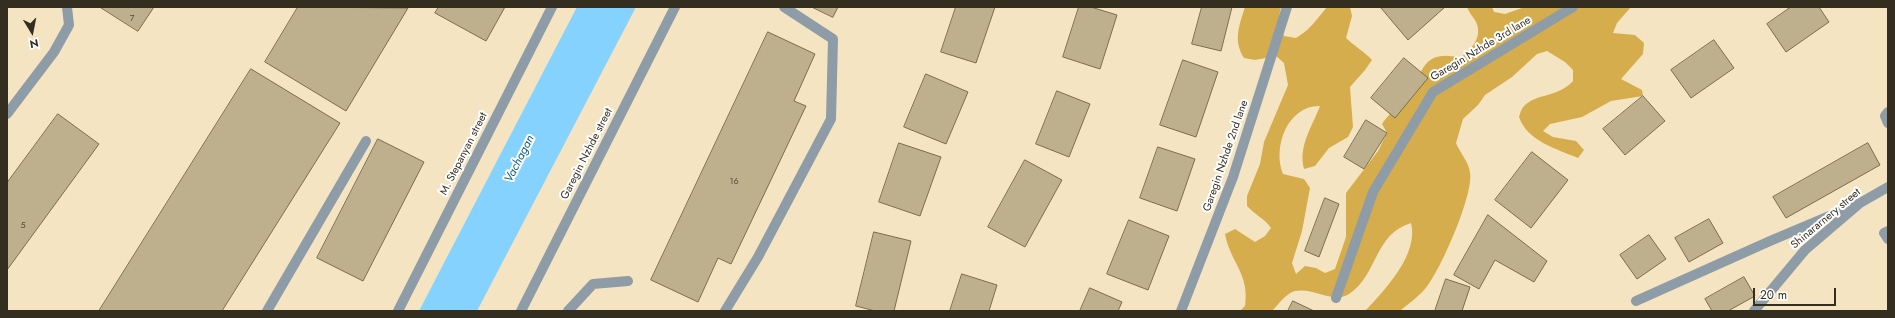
<!DOCTYPE html>
<style>
body{margin:0}
#map{position:relative;width:1895px;height:318px;overflow:hidden;background:#f5e4c1;font-family:Jost,sans-serif}
canvas{display:block}
.frame{position:absolute;inset:0;border:8px solid #342e20;pointer-events:none}
.north{position:absolute;left:12px;top:12px;width:40px;height:40px;-webkit-text-stroke:3px #fff;paint-order:stroke;rotate:170deg;font-size:11px;font-weight:700;line-height:16px;text-align:center;color:#342e20}
.north::after{content:'';display:block;margin:auto;width:14px;height:18px;background:#342e20;clip-path:polygon(50% 0,100% 100%,50% 72%,0 100%)}
.scale{position:absolute;left:1753px;top:288px;width:83px;height:18px;box-sizing:border-box;border:2px solid #342e20;border-top:0;padding-left:5px;font-size:12px;line-height:14px;white-space:nowrap;color:#342e20;-webkit-text-stroke:3px #fff;paint-order:stroke}
</style>
<div id="map">
<canvas width="1895" height="318"></canvas>
<div class="frame"></div>
<div class="north">N</div>
<div class="scale">20 m</div>
</div>
<script>
const c = document.querySelector('canvas').getContext('2d');
c.lineJoin = 'round';
function paint(path, color) { c.fillStyle = color; c.fill(path, 'evenodd'); }
function strokePath(path, color, width, dash) { c.strokeStyle = color; c.lineWidth = width; c.lineCap = dash ? 'butt' : 'round'; c.setLineDash(dash || []); c.stroke(path); }
function label(font, color, halo, rows, align = 'center') {
  c.font = font + ' Jost,sans-serif'; c.lineWidth = 4; c.setLineDash([]); c.textBaseline = 'middle'; c.strokeStyle = halo; c.fillStyle = color; for (const [text, x, y, turn = 0] of rows) {
    c.save(); c.translate(x, y); c.rotate((+turn || 0) * Math.PI / 180); c.textAlign = isNaN(turn) ? turn : align; if (halo) c.strokeText(text, 0, 0); c.fillText(text, 0, 0); c.restore();
  }
}
paint(new Path2D(`
 M1245,7H1281C1278,18 1279,26 1284,36L1296,38C1312,28 1315,21 1327,7H1350L1352,16L1346,38C1354,46 1364,51 1372,60L1365,70L1350,87L1353,127L1348,137L1329,148L1315,166L1304,169C1298,146 1312,127 1320,106C1288,105 1272,147 1283,174L1304,179L1310,188L1302,231L1292,263L1296,274L1305,266L1316,268L1325,273L1335,269L1346,237V193L1378,151L1387,133L1382,124C1384,121 1387,117 1390,114C1393,112 1398,112 1401,109C1423,87 1414,46 1460,58C1472,49 1484,36 1475,20C1472,16 1469,12 1467,7H1492L1494,12L1505,14L1525,7H1631L1617,23L1613,33L1635,35L1644,43L1643,54L1621,79L1642,90L1643,96L1611,101L1582,117L1550,124L1543,131L1553,137L1576,141L1584,150L1578,158C1557,149 1527,141 1519,117C1520,114 1521,109 1524,106C1537,93 1557,98 1573,81V70L1565,62L1547,51L1537,54L1512,77L1485,95L1478,105L1463,119L1456,143C1460,153 1469,162 1470,173C1474,194 1440,272 1425,289C1418,297 1408,304 1400,311H1365C1385,290 1419,254 1411,223C1374,234 1378,275 1349,294C1334,304 1313,287 1295,291C1286,293 1278,305 1272,311H1240L1245,306C1250,274 1230,262 1225,234L1235,229L1255,242L1265,236L1271,228C1264,218 1255,215 1247,206V196L1260,164L1264,142L1288,85L1284,63L1276,56L1255,60L1244,58C1233,40 1239,26 1245,7Z`), '#d6ad4d');
paint(new Path2D(`
 M577,7H636L477,311H419Z`), '#84d2fd');
const building = new Path2D(`
 M100,7H154L138,31Z
 M298,7L408,8L346,111L265,62Z
 M439,7H505L486,41L435,13Z
 M812,7H838L833,17Z
 M956,7H995L976,63L941,52Z
 M1079,7H1091L1117,15L1100,69L1063,57Z
 M1202,7H1232L1221,51L1192,44Z
 M1382,7H1445L1408,40L1381,8Z
 M1791,7H1819L1829,22L1786,52L1767,24Z
 M768,32L815,54L794,101L806,106L731,264L718,258L698,302L651,280Z
 M1714,40L1734,68L1691,98L1671,70Z
 M1404,58L1428,78L1395,118L1371,98Z
 M1183,60L1218,72L1196,137L1160,125Z
 M251,69L340,123L222,311H99Z
 M926,74L968,92L946,144L904,127Z
 M1057,91L1090,104L1069,157L1036,144Z
 M1643,96L1665,121L1625,155L1603,129Z
 M58,114L99,144L7,270V183Z
 M1366,120L1387,133L1364,169L1344,157Z
 M378,139L424,162L363,281L317,258Z
 M899,143L941,157L920,216L879,202Z
 M1868,143L1880,165L1786,218L1773,197Z
 M1158,147L1195,159L1177,211L1140,198Z
 M1532,152L1568,180L1531,228L1495,200Z
 M1025,160L1062,180L1025,247L988,227Z
 M1325,198L1339,204L1319,257L1305,251Z
 M1488,215L1547,261L1534,282L1495,260L1479,289L1454,275Z
 M1709,219L1723,243L1689,262L1675,238Z
 M1129,220L1169,236L1148,290L1107,274Z
 M874,232L911,241L894,311H875L856,306Z
 M1649,235L1666,259L1637,279L1620,255Z
 M962,274L997,285L989,311H950Z
 M1744,277L1755,296L1728,311H1712L1705,299Z
 M1446,279L1470,287L1462,311H1435Z
 M1090,288L1122,302L1118,311H1080Z
 M1293,301L1314,311H1288Z`);
paint(building, '#beaf8d');
strokePath(building, '#7b6d4d', 1);
strokePath(new Path2D(`
 M1888,231L1884,233L1888,239
 M267,311L366,141
 M568,311L593,284L628,281
 M725,311L758,257L831,119L833,39L784,7`), '#8d9ca6', 10);
strokePath(new Path2D(`
 M1888,112L1885,116L1888,123
 M1336,298L1373,192L1433,92L1573,7
 M1636,301L1770,241L1860,203
 M1181,311L1233,177L1287,7
 M1754,311L1805,250L1860,203L1888,187`), '#8d9ca6', 10);
strokePath(new Path2D(`
 M7,114L54,52L69,25L67,7
 M398,311L552,7
 M521,311L675,7`), '#8d9ca6', 10);
label('9px', '#564e3b', null, [
 ["7",132,19],
 ["16",734,182],
 ["5",23,226]
]);
label('11px', '#342e20', '#fff', [
 ["Garegin Nzhde 3rd lane",1481,49,-31],
 ["M. Stepanyan street",464,154,-63],
 ["Garegin Nzhde street",587,154,-63],
 ["Garegin Nzhde 2nd lane",1226,156,-71],
 ["Shinararnery street",1826,219,-40]
]);
label('italic 12px', '#075d80', '#fff', [
 ["Vachagan",520,159,-63]
]);
</script>
